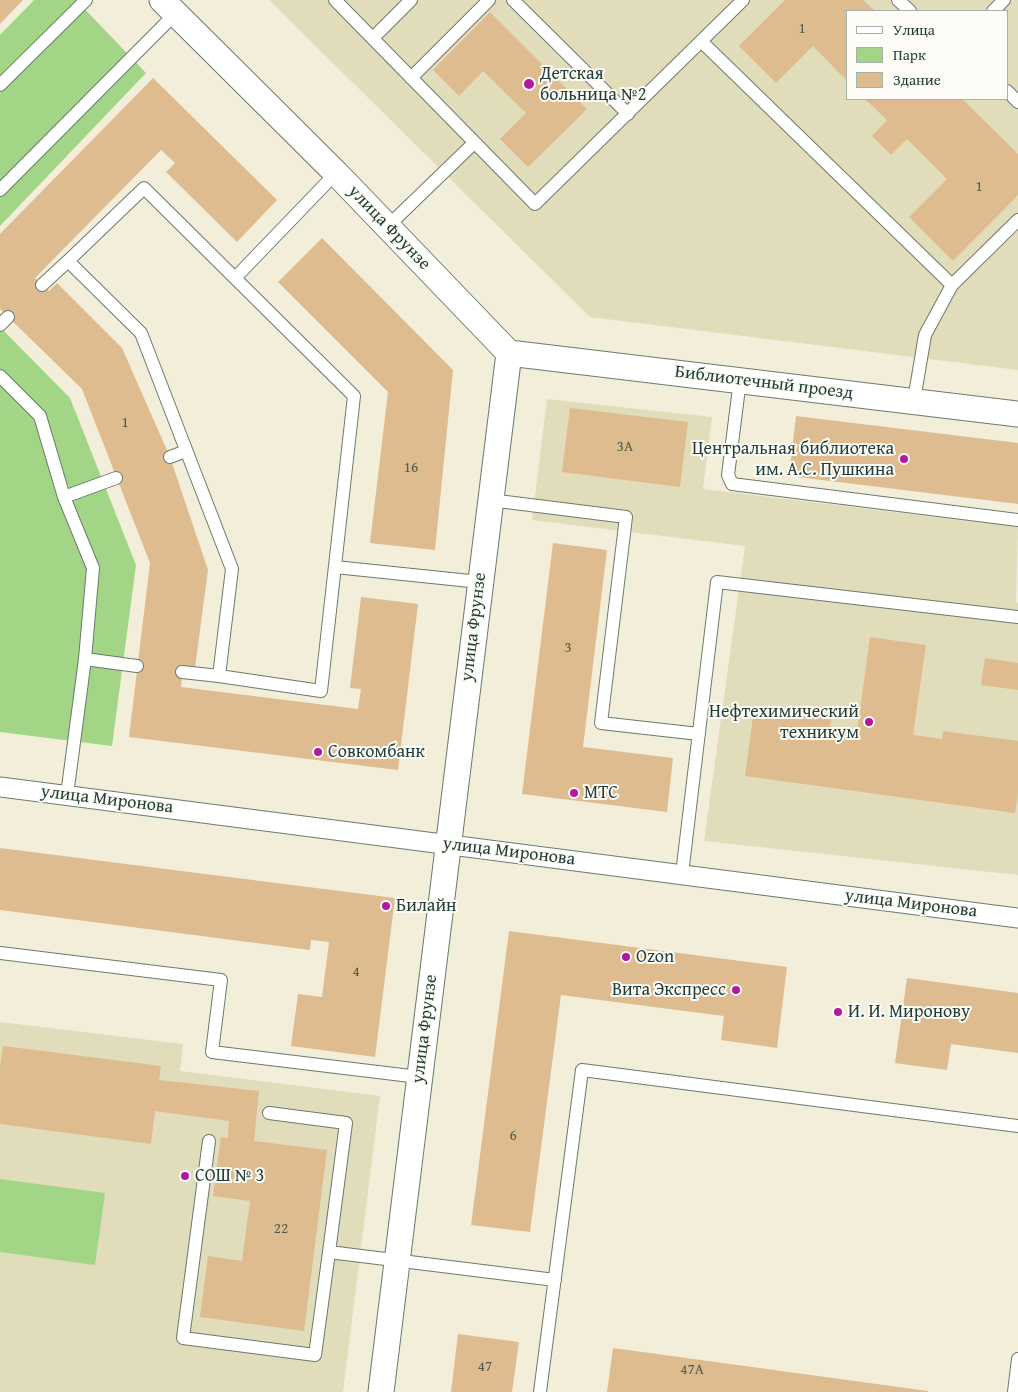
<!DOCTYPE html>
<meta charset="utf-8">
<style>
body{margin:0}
#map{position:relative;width:1018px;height:1392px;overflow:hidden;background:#f3eeda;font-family:"Gentium Book Plus",serif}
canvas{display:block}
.legend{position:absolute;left:846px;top:10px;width:162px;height:90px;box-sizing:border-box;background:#fdfcf7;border:1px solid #a4b0a9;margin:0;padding:6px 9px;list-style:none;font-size:15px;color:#1f3d34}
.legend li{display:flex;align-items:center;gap:10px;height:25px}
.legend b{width:25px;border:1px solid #a4b0a9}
</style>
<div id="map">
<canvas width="1018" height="1392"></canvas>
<ul class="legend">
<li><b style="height:6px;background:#fff"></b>Улица</li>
<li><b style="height:14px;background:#a2d686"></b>Парк</li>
<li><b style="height:14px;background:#dfbb90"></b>Здание</li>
</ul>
</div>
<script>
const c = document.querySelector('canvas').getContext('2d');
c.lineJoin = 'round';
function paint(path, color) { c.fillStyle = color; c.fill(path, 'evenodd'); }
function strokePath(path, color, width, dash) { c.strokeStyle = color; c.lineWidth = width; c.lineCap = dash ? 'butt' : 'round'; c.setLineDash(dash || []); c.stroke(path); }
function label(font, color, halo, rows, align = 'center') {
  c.font = font + ' "Gentium Book Plus",serif'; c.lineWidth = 4; c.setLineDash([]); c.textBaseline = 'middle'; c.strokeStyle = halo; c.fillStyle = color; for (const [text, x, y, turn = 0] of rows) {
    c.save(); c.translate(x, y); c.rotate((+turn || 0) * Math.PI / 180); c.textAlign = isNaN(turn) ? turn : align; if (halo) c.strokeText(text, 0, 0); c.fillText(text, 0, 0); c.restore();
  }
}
paint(new Path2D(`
 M269,0H1018V370L590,317ZM847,11H1007V99H847Z
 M547,399L712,417L703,489L1018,527L1016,602L1018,603V875L704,841L745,546L532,520Z
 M0,1022L183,1044L180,1071L380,1096L343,1392H0Z`), '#e1dcba');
paint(new Path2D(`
 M34,0H76L146,73L0,226V35Z
 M0,327L70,398L136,565L112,746L0,732Z
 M0,1179L105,1193L95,1265L0,1252Z`), '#a2d686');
paint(new Path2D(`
 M0,0H23L0,24Z
 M785,0H863L875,11H847V81L813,46L776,83L739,46Z
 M490,12L587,109L528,167L500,139L526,113L483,71L459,96L433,70Z
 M153,78L277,200L237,242L166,172L175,163L161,150L35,278L49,291L57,283L122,348L170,457L208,570L195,668L183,667L181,687L358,709L361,689L350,688L361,597L418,604L398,770L129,737L150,563L82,389L0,309V234Z
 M865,99H962L1018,154V195L953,261L909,217L947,179L907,139L891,155L872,136L887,120Z
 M322,238L453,370L435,550L370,543L388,392L278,282Z
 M570,408L688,422L680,487L562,472Z
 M796,416L1018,443V504L789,476Z
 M553,543L607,550L583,747L673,758L667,812L522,794Z
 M870,637L926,645L913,735L942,739L943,731L1018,741V793L1015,813L745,776L754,709L831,719L830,728L857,732Z
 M985,658L1018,663V690L981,685Z
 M0,848L395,898L375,1057L291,1046L298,994L322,997L329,942L311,940L310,950L0,910Z
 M509,931L787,967L777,1048L721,1040L724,1016L561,995L530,1232L471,1225Z
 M907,978L1018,993V1053L951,1044L947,1070L895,1063Z
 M3,1046L161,1066L159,1080L259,1091L254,1141L327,1150L304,1331L200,1317L208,1256L242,1261L250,1201L213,1196L221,1137L228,1138L229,1121L155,1111L151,1144L0,1124V1068Z
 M458,1334L519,1342L512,1392H451Z
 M613,1348L928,1391V1392H607Z`), '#dfbb90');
const service = new Path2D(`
 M335,0L535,204L743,0
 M513,0L628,114
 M898,0L910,11
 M993,11L1004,0
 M373,38L411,0
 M702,42L952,285
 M411,78L489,0
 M0,85L86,0
 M1007,91L1018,102
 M144,188L354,396L321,691L219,676L232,569L141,333L68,261Z
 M0,190L176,13
 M387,227L474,143
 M235,278L336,173
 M42,285L68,261
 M0,325L8,317
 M0,376L40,416L64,497L93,568L85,659L67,795
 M740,380L728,475L732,484L1018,520
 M914,400L925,335L952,285L1018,220
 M170,457L186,451
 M64,497L116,478
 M490,500L626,517L601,723L699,734
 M335,567L480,582
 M85,659L137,666
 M182,672L219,676
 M682,874L717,582L1018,617
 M0,953L221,980L212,1052L419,1077
 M269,1113L346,1123L329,1252
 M209,1141L183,1338L315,1355L329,1252L555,1280
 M540,1392L582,1070L1018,1126
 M1014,1392L1018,1359`);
const pedestrian = new Path2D(`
 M0,787L1018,918`);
const minor = new Path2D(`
 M162,0L336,173L509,353
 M509,353L1018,414
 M381,1392L509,353`);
strokePath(service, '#697b6e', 14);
strokePath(pedestrian, '#697b6e', 21);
strokePath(minor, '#697b6e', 27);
strokePath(service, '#fff', 12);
strokePath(pedestrian, '#fff', 19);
strokePath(minor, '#fff', 25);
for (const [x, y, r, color] of [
 [529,84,6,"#b5179e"],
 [904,459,5,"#b5179e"],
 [869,722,5,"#b5179e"],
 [318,752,5,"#b5179e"],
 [574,793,5,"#b5179e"],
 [386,906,5,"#b5179e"],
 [626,957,5,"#b5179e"],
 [736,990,5,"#b5179e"],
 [838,1012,5,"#b5179e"],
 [185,1176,5,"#b5179e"]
]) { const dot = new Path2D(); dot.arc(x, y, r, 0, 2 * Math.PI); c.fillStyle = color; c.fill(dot); strokePath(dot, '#fdfcf7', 2); }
label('15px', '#4f5c4b', null, [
 ["1",802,29],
 ["1",979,187],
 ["1",125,423],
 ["3А",625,447],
 ["16",411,468],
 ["3",568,648],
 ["4",356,972],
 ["6",513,1136],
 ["22",281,1229],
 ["47",485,1367],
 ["47А",692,1370]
]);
label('18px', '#1f3d34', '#fdfcf7', [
 ["Детская",540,74],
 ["больница №2",540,95],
 ["Центральная библиотека",894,449,"right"],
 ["им. А.С. Пушкина",894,470,"right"],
 ["Нефтехимический",859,712,"right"],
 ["техникум",859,733,"right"],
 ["Совкомбанк",328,752],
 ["МТС",584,793],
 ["Билайн",396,906],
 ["Ozon",636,957],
 ["Вита Экспресс",726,990,"right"],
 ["И. И. Миронову",848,1012],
 ["СОШ № 3",195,1176]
], 'left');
label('18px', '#1f3d34', '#fdfcf7', [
 ["улица Фрунзе",389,228,46],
 ["Библиотечный проезд",764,383,7],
 ["улица Фрунзе",474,627,-83],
 ["улица Миронова",107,800,7],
 ["улица Миронова",509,852,7],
 ["улица Миронова",911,904,7],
 ["улица Фрунзе",425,1029,-83]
]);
</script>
